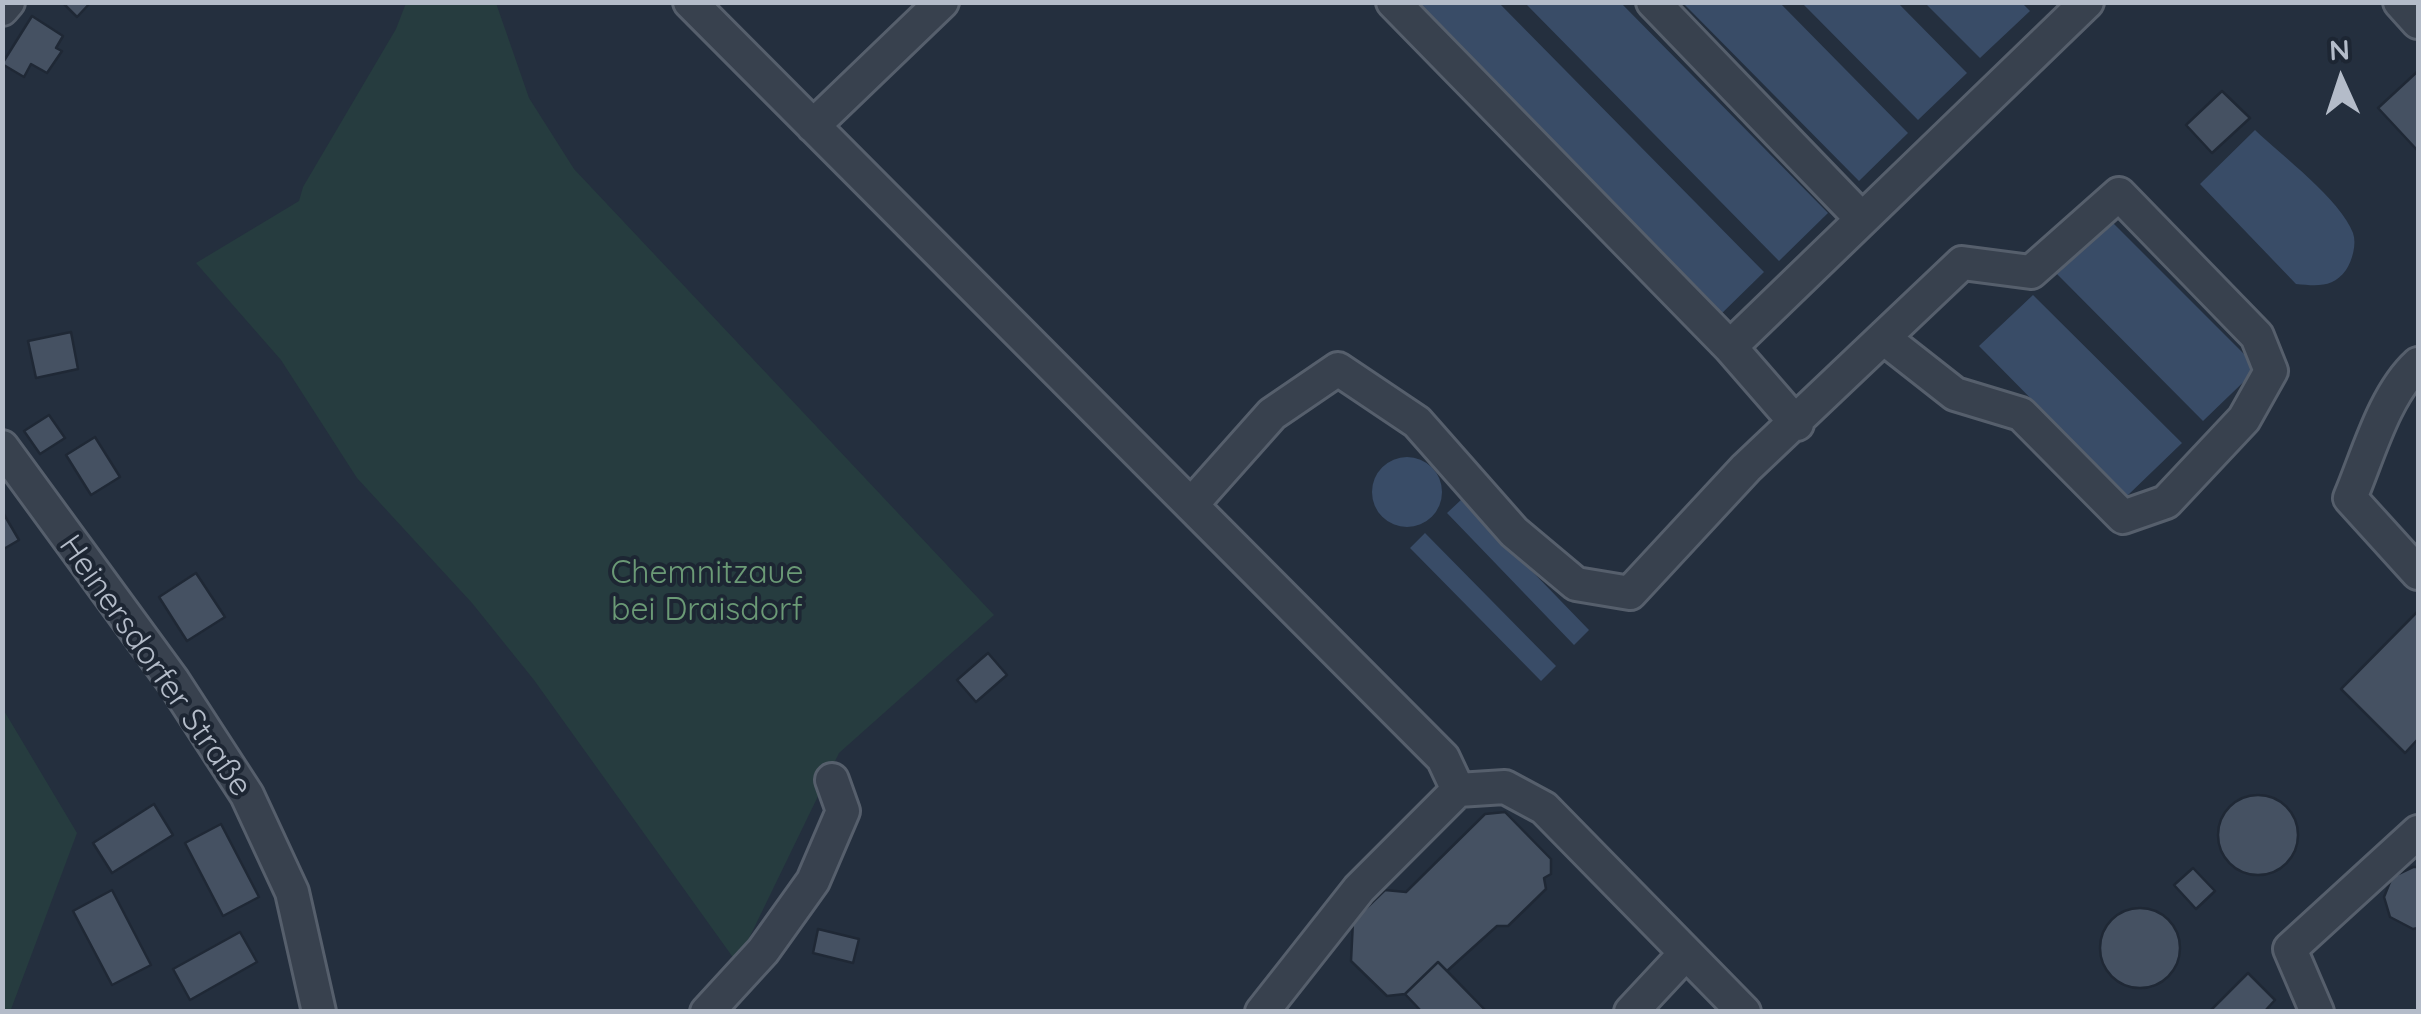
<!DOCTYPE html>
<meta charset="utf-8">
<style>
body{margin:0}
#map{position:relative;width:2421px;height:1014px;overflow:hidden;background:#242f3e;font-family:Quicksand,sans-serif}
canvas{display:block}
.frame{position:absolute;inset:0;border:5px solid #b4bcc9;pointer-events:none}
.north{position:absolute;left:2291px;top:30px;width:100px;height:100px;-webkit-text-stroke:8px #1d2633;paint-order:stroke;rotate:357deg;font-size:28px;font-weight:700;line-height:40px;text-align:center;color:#b4bcc9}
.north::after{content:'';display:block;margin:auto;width:35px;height:45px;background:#b4bcc9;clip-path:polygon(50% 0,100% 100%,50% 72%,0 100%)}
</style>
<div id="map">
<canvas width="2421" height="1014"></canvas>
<div class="frame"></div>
<div class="north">N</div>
</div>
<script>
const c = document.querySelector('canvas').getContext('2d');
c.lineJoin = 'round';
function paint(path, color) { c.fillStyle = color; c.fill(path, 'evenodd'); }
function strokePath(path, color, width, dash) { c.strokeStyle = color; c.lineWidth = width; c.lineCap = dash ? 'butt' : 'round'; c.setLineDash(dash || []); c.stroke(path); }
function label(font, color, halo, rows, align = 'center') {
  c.font = font + ' Quicksand,sans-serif'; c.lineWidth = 8; c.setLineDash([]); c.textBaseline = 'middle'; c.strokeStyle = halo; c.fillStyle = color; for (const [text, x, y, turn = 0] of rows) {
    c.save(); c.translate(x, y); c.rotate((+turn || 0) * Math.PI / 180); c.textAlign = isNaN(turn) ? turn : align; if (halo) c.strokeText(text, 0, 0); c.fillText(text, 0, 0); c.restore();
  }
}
paint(new Path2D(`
 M406,3H496L529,98L574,169L994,615L839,753L737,963L534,680L472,603L357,478L281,360L196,263L299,201L303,187L396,29Z
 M3,709L77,833L10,1012L2,1011Z`), '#263c3f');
paint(new Path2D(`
 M1403,3H1499L1764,272L1715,320Z
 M1525,3H1621L1828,213L1779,261Z
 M1683,3H1780L1908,133L1859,181Z
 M1802,3H1898L1967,73L1918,120Z
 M1925,3H2022L2030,11L1980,58Z
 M2255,130C2281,155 2341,200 2353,233C2357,244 2352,261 2346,270C2333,288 2317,286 2296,284L2200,184Z
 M2109,219L2258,368L2203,421L2054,271Z
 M2033,295L2182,443L2127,496L1979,346Z
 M1372 492a35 35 0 1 1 70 0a35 35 0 1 1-70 0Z
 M1462,499L1589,630L1574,645L1447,513Z
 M1425,533L1556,666L1541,681L1410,548Z`), '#394c67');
const building = new Path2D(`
 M62,2H91L77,17Z
 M32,16L63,36L56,48L62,51L47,73L31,64L24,77L2,64Z
 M2418,71V151L2378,108Z
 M2222,91L2250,118L2212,153L2186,125Z
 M71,332L78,369L36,378L28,341Z
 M49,415L65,438L40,454L24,431Z
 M95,437L120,477L91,495L66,455Z
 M2,511L19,540L2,550Z
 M196,573L225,617L187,641L159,597Z
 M2418,611V739L2405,753L2341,689Z
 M988,653L1007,675L976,702L957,680Z
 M2218 835a40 40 0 1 1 80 0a40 40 0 1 1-80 0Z
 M154,804L173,835L112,873L93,843Z
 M1505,812L1551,859V874L1544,878L1546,889L1508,926H1497L1447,971L1438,962L1405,994L1387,996L1351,961L1353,921L1385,890L1406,892L1485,814Z
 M221,824L259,897L223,916L185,843Z
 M2413,867H2418V928L2413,929L2390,917L2384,897L2392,877Z
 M2193,868L2215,891L2196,909L2174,885Z
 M112,890L151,965L112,985L73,911Z
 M2100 948a40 40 0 1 1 80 0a40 40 0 1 1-80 0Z
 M818,929L859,939L853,963L813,953Z
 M240,932L257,962L190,1000L173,969Z
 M1438,962L1447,971L1487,1012H1422L1405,994Z
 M2248,973L2275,1000L2264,1012H2209Z`);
paint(building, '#455162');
strokePath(building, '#1f2835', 2.5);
const minor = new Path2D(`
 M690,2L1443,758L1458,790L1359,889L1262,1012
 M1393,2L1730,347
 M1653,2L1862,219
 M2400,2L2418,22
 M2,9L8,2
 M813,126L942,2
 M2418,364C2384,395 2368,456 2350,498L2418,573
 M1797,424L1730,347L2087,2
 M2,447L173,681L247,795L292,892L319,1012
 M1191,505L1272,414L1338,369L1417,422L1514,532L1576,584L1630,593L1746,468L1962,263L2031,272L2119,194L2257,336L2271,371L2244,419L2166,502L2123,517L2021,414L1955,394L1885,339
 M1458,790L1505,787L1544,808L1744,1012
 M707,1012L763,951L813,881L843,811L832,780
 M1631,1012L1686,953
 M2317,1012L2290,949L2418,832`);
strokePath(minor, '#565f6c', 38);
strokePath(minor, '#38414e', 32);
label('32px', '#6b9a76', '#1d2633', [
 ["Chemnitzaue",707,573],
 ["bei Draisdorf",707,610]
]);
label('32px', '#b4bcc9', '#1d2633', [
 ["Heinersdorfer Straße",155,666,55]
]);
</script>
